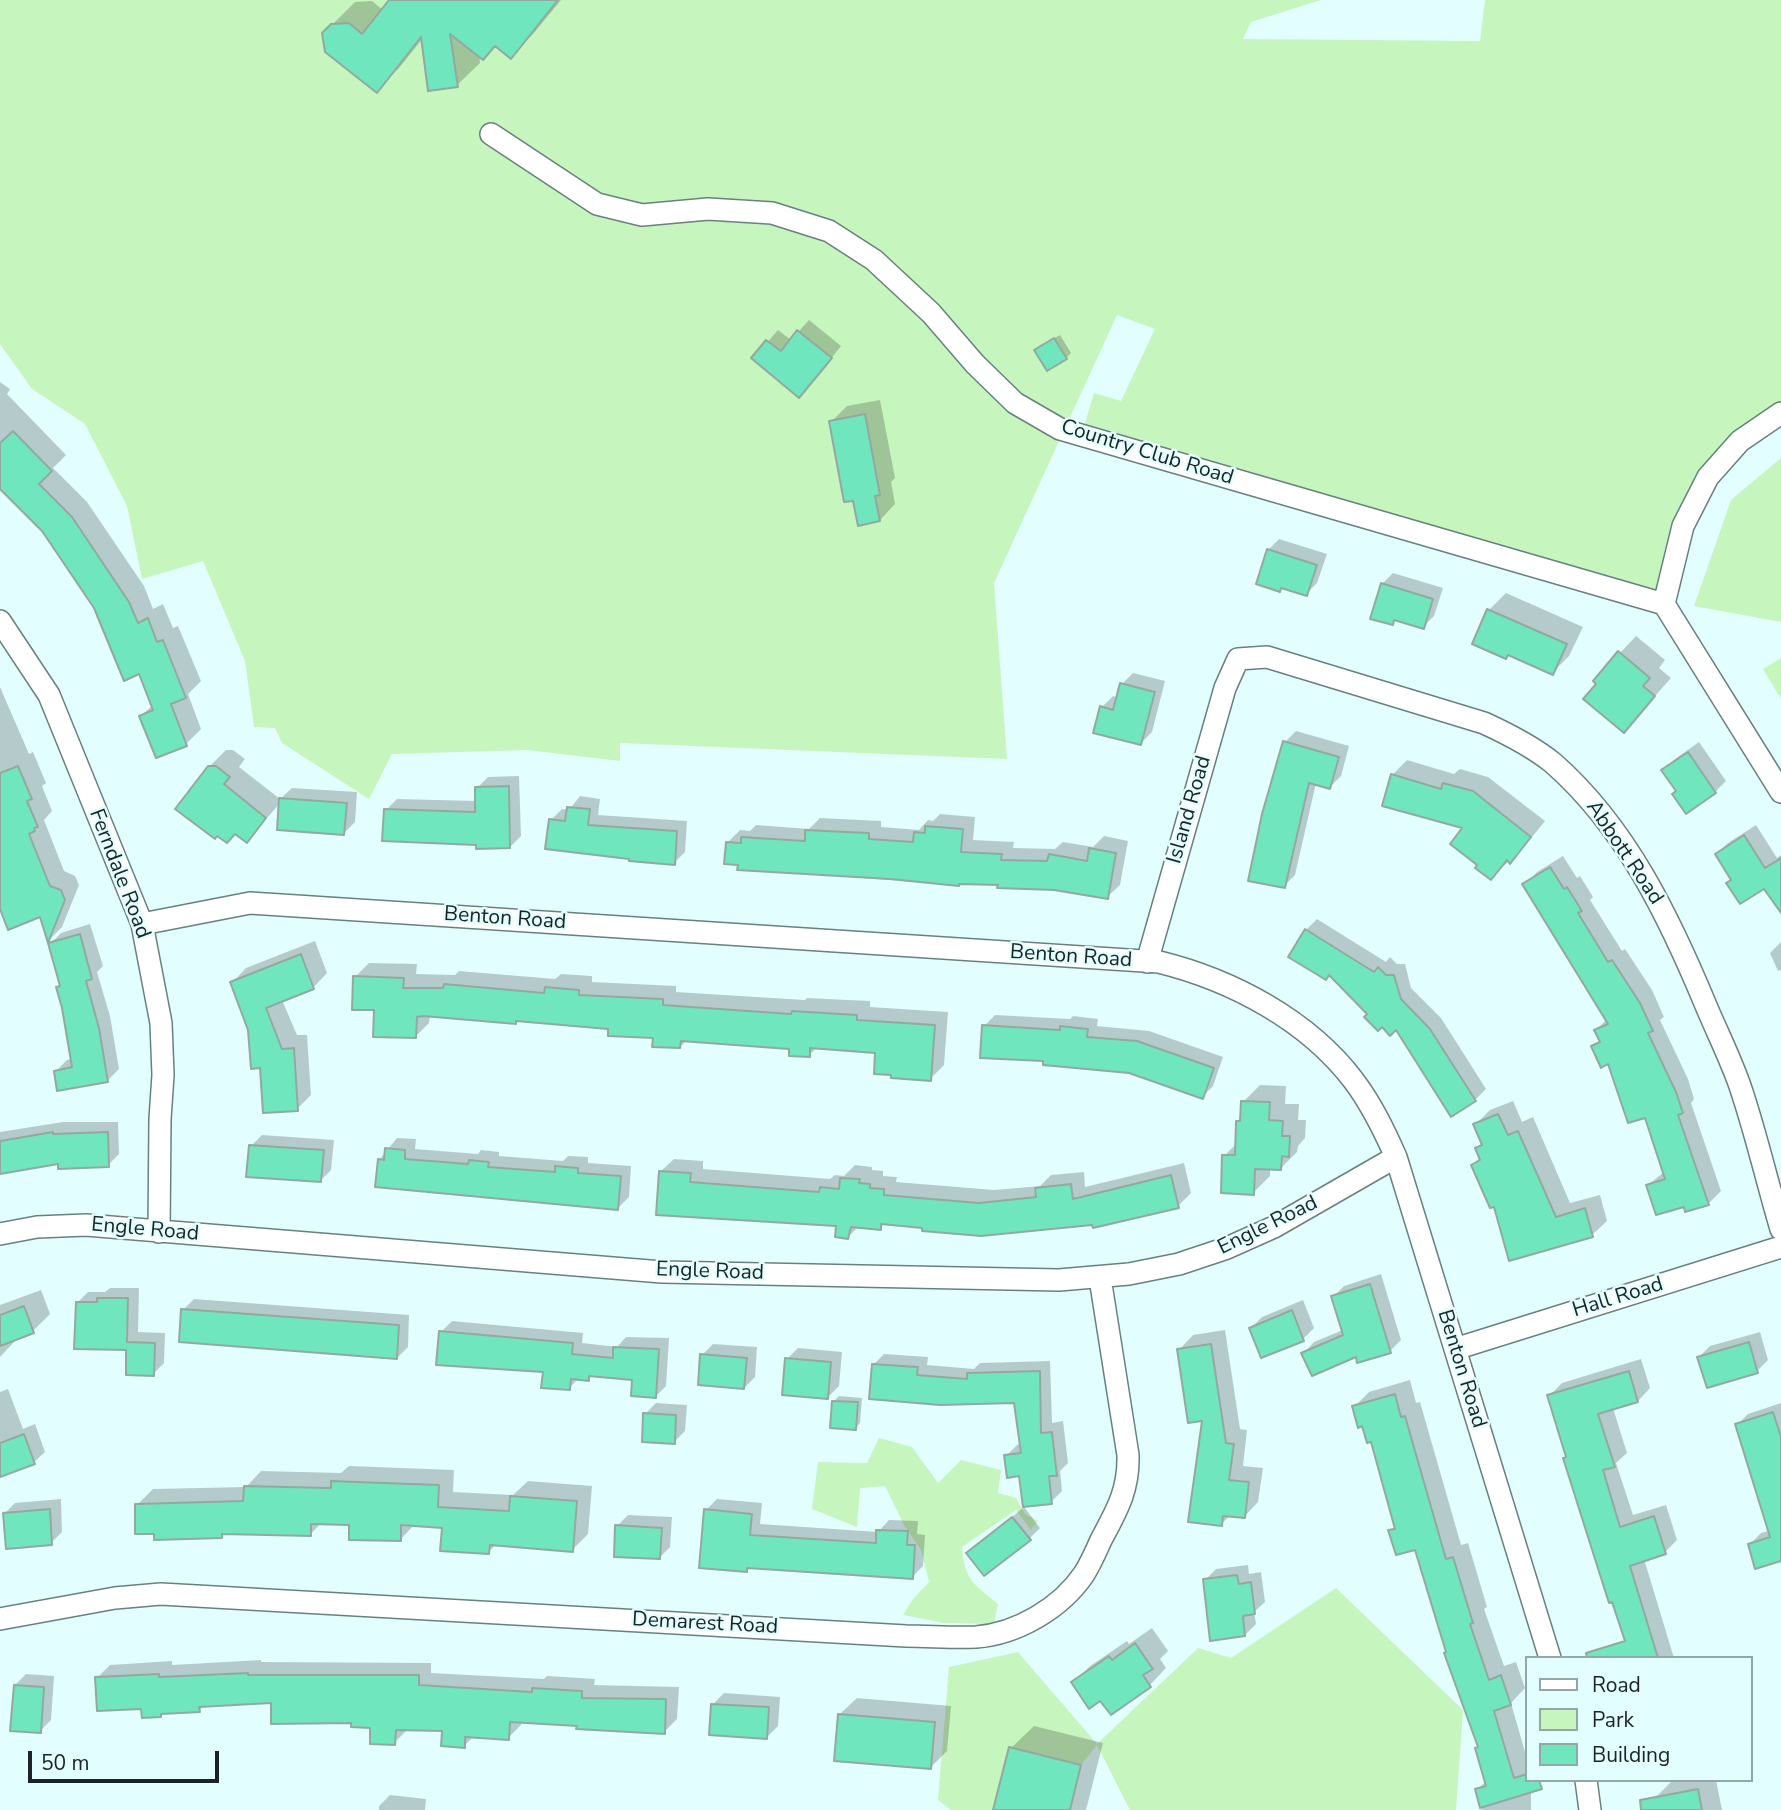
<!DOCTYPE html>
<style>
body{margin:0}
#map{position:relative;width:1781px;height:1810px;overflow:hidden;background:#e3fefe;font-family:"Nunito Sans",sans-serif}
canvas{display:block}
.legend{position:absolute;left:1525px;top:1656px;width:228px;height:126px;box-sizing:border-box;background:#e3fefe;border:2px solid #93a7a7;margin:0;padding:9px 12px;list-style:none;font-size:21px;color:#1a2424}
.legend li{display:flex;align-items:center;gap:14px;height:35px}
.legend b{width:35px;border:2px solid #93a7a7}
.scale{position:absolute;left:28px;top:1751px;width:191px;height:32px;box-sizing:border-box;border:4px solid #1a2424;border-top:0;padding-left:9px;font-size:21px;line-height:24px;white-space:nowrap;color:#1a2424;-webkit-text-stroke:5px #e3fefe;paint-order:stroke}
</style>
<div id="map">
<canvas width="1781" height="1810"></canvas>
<ul class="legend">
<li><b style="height:9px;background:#fff"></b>Road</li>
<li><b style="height:19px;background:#c7f5be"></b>Park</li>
<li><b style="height:19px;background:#6fe6bd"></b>Building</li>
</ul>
<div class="scale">50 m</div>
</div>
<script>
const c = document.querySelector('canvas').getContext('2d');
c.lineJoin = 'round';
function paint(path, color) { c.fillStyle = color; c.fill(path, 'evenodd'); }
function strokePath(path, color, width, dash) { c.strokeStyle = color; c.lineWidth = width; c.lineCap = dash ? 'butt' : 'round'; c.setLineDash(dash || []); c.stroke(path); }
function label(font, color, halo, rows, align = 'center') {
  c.font = font + ' "Nunito Sans",sans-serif'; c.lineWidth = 5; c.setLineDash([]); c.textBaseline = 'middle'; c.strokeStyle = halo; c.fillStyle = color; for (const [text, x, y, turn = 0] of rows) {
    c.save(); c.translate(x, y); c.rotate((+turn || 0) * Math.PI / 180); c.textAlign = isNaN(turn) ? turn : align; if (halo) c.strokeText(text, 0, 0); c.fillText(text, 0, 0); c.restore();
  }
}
paint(new Path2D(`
 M0,0H1321L1251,22L1243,39L1480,41L1485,0H1781V413L1708,477L1664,604L1083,430L1094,393L1121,401L1155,329L1117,315L994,583L1007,759L620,743V761L527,750L392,754L369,799L282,743L275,728L254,727L245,661L203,561L142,579L127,506L85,424L32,389L0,344Z
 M1781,458V622L1694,606L1731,500Z
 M1781,658V699L1763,669Z
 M879,1438L912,1447L938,1483L961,1460L1001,1470L998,1493L1016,1498L1025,1514L1038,1521L1031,1530L1016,1510L962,1547C964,1580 974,1584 998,1604L994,1624L944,1623L903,1615L913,1599L929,1582L921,1550L904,1525L885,1486L860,1488L857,1527L812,1509L818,1462L867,1463Z
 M1336,1588L1463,1710L1456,1810H1130L1097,1745L1081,1765L1009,1747L993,1810H951L938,1800L949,1667L1018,1652L1097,1744L1198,1648L1231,1658Z`), '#c7f5be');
paint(new Path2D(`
 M391,0H561L533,34L511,56L496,45L483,58L479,54L480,63L457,85L423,38L399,68L377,90L332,25L355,2L372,1L383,10Z
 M809,320L841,346L810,385L754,358L778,330L791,340Z
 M1060,335L1071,353L1066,358L1041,346Z
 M0,382L10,389L7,394L66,455L53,468L87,502L144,586L153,609L163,604L173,628L178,626L201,681L188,694L201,729L186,744L141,716L153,705L139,672L43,530L0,487Z
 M880,400L895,478L891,482L895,504L880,520L831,422L847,406Z
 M1279,539L1327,554L1317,583L1306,594L1283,586L1279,590L1268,550Z
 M1393,573L1443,588L1434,616L1423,627L1396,619L1392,623L1382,584Z
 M1506,593L1583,627L1569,656L1552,673L1509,654L1474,643L1489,610Z
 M1636,636L1665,660L1659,668L1671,678L1624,731L1620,653Z
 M1133,673L1165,681L1152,732L1141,743L1102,707L1113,696L1118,698L1122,684Z
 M0,687L29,754L33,752L46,783L42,786L52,811L44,820L64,871L75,876L79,885L62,927L49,940L41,915L0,900Z
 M1296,731L1349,746L1341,776L1330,787L1316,783L1295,875L1284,886L1285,742Z
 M1699,742L1726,781L1715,792L1678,790L1664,770L1675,759Z
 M226,750H233L245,759L239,767L280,799L292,788L357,792L355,822L344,833L281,802L247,841L209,767Z
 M1407,760L1454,774L1460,769L1488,777L1545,821L1524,847L1491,878L1480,865L1465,827L1392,775Z
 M519,776L521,836L510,847L478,843L386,810L397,799L477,801V788L488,777Z
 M580,796L600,799L598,815L687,821L685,852L674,863L631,857L551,820L562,809L569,810Z
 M940,814L975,817L973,840L1014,842L1013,848L1055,849L1063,842L1093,847L1104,836L1128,841L1120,885L1107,897L1054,888L1000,883L960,882L958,885L739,869V864L727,843L740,830L750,831L756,825L809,829L820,818L881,821V827L919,830L928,820L933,821Z
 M1756,825L1777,858L1781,855V886H1765L1733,879L1717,854L1728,843Z
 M1563,856L1577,878L1580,876L1593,897L1590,900L1622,951L1625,949L1652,990L1664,1017L1660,1020L1688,1079L1694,1099L1691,1103L1721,1191L1708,1204L1685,1205L1648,1185L1664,1172L1646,1116L1609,1062L1593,1047L1600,1040L1596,1030L1607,1019L1525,885L1537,872Z
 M1317,919L1386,962L1390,957L1397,964H1405L1411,988L1441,1018L1486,1089L1475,1100L1451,1115L1397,1028L1370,1014L1330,974L1290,956L1306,930Z
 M90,924L103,966L97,972L110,1016L119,1069L108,1080L56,1071L67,1060L72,1059L58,988L61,984L50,944L61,933Z
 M315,941L327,973L313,988L282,1000L297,1035H307L311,1095L297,1109L262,1067L232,983L246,968Z
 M1781,942V970L1778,971L1770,953Z
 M369,963L417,964L416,974L455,975L459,971L555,979L561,974L592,976V982L676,986V992L805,1000L807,998L870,1001V1007L948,1012L944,1065L930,1079L893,1073L877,1051L818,1047L809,1055L791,1048L687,1040L680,1047L655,1036L610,1027L430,1015L429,1023L415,1037L375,1009L355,977Z
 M995,1015L1070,1019L1073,1016L1098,1019L1097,1026L1149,1031L1223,1057L1213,1086L1202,1097L1129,1071L1045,1060L984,1026Z
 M1260,1085L1286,1086L1285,1104H1299L1298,1120H1306L1305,1138L1298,1146L1297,1152L1281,1168H1270V1176L1253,1193L1224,1156L1237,1143L1238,1121L1242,1117L1243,1102Z
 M1513,1101L1522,1122L1533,1117L1570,1203L1600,1195L1607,1221L1592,1235L1495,1204L1473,1165L1480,1157L1477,1149L1483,1143L1475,1125L1490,1110Z
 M63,1122H118L119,1154L108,1165L59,1162L0,1172V1132Z
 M262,1135L334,1140L331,1170L320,1181L251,1146Z
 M397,1138L416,1139L415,1149L478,1154L481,1150L499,1152V1156L563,1161L568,1156L588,1157V1163L631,1166L629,1197L618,1208L379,1160Z
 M674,1159L703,1161V1169L830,1179L835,1175L844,1176L855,1165L872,1167V1170L883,1171V1176L897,1177L896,1182L994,1190L1040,1186L1051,1175L1084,1172L1085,1187L1184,1163L1191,1193L1178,1206L1094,1223L924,1226L885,1223L880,1228L859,1226L848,1237L837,1224L658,1213L660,1172Z
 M1381,1274L1401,1340L1390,1351L1357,1355L1304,1353L1314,1342L1343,1330L1333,1297L1344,1286Z
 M110,1288H139L138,1332L165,1333L164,1363L153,1374L77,1303L88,1292H105Z
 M41,1290L50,1314L33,1331L15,1338L16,1340L0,1357V1305Z
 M194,1299L409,1315L408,1347L397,1358L183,1310Z
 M1303,1300L1314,1328L1303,1339L1251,1328L1262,1317Z
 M452,1321L583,1333L582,1343L617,1347L626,1337L669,1338L666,1386L655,1397L634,1378L593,1375L588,1379L579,1378L569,1388L545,1370L441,1332Z
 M1225,1330L1240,1429L1247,1430L1243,1466L1263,1468L1258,1502L1244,1517L1231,1515L1221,1524L1204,1419L1179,1350L1193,1335Z
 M1760,1332L1768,1360L1757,1371L1699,1357L1710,1346Z
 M713,1344L757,1347L755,1377L744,1388L702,1355Z
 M798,1348L842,1352L839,1386L828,1397L787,1359Z
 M884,1354L928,1357L927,1365L974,1369L980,1363L1050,1361L1052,1423L1063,1421L1068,1463L1060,1471L1062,1491L1051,1502L1021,1474L1006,1456L1017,1445L1022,1444L1016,1401L873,1365Z
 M1641,1359L1650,1388L1638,1401L1613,1408L1627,1453L1616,1463L1633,1515L1666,1505L1677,1540L1665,1552L1644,1559L1674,1658H1626L1622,1643L1626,1639L1549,1396L1562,1383Z
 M1410,1380L1416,1403L1420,1402L1461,1545L1468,1543L1487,1607L1484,1609L1504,1666L1516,1662L1525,1688L1511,1703L1527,1759V1780L1531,1782V1810H1482L1477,1790L1487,1780L1479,1746L1416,1547L1390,1531L1396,1525L1372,1439L1354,1407L1369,1392Z
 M8,1389L23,1429L35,1424L45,1452L34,1462L0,1475V1392Z
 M839,1396L862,1398L860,1423L855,1428L834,1401Z
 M656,1403L687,1405L685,1431L674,1442L645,1414Z
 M1781,1403V1563L1780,1559L1750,1544L1761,1533L1769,1531L1737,1425L1748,1414Z
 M349,1466L454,1470L453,1492L513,1495L528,1481L592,1486L588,1534L572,1550L497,1544L488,1552L444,1526L415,1524L400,1540L351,1523L322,1522L310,1535L226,1532L222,1536L156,1532L137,1505L153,1489L246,1487L261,1471L341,1473Z
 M61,1499L62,1532L51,1543L4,1514L15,1503Z
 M717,1499L762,1503L760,1524L878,1532L889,1520L918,1521L917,1534L925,1535L923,1566L912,1577L750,1566L746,1570L706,1510Z
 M1024,1507L1040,1528L1030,1538L969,1553Z
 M628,1515L672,1517L670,1547L659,1558L617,1526Z
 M1248,1565L1249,1574L1261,1572L1265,1602L1254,1612L1256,1624L1245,1635L1205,1580L1216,1569Z
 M1152,1628L1168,1651L1160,1659L1166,1668L1150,1685L1101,1699L1073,1683L1090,1666L1127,1641L1129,1644Z
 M261,1660V1662L431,1663V1673L544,1679L547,1676L595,1679L594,1685L679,1687L677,1719L664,1732L578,1724L522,1721L521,1725L508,1738L474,1736L464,1746L444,1730H407L394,1743L372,1726L273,1701L205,1704L199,1711L163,1712L160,1715L97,1678L110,1665L172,1661V1665Z
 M26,1674L54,1676L51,1720L40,1731L15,1685Z
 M724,1693L780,1697L778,1726L767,1737L713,1704Z
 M857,1698L951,1706L947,1751L930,1768L840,1714Z
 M1034,1726L1103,1743L1086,1810H995L1011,1748Z
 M1716,1780L1722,1810H1658L1655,1798L1672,1781Z
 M390,1795L426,1799L425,1810H379V1806Z`), '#0003');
const building = new Path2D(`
 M389,0H558L511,59L495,46L483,60L450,34L458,87L428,91L421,37L377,93L325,52L322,33L331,24L349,23L362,34Z
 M797,330L832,358L799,398L751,358L766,340L781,351Z
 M1054,338L1067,359L1047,371L1034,350Z
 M865,414L880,495L875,496L880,521L858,526L853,501L844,502L829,421Z
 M13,431L52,471L39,484L72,517L129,602L138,623L148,618L157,642L163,640L186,698L171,704L187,746L156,758L139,716L153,710L139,674L124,681L94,608L42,531L0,489V443Z
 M1267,549L1317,565L1307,596L1281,588L1280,592L1256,584Z
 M1381,583L1433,599L1424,629L1394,620L1393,625L1370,619Z
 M1487,609L1567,644L1553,675L1508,655L1506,659L1472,644Z
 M1618,651L1650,678L1643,686L1655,696L1624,733L1583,699L1596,684L1593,681Z
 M1120,683L1155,692L1141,745L1093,733L1100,706L1113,710Z
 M1283,741L1339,757L1330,789L1309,783L1285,888L1248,881L1262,814Z
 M1688,752L1716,793L1686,814L1672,794L1676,791L1661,770Z
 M18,766L32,799L27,801L38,827L34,828L35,831L29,834L50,886L61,890L65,900L48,943L40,917L8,930L0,909V773Z
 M208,766H216L230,777L224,784L266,818L247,843L235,834L227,843L217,836L215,839L175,809Z
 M1391,774L1441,789L1443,783L1473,791L1531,837L1510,864L1507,860L1491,880L1475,868L1477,865L1450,844L1462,828L1382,806Z
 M509,786L510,848L476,849V845L382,841L384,809L475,812V787Z
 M279,798L347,803L344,835L277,830Z
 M567,807L590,809L588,825L677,831L675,865L629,861V859L545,849L549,819L565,821Z
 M925,826L963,829L961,852L1002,854L1001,860L1047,861L1049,854L1087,861L1089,848L1116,853L1108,899L1054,890L997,888L998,885L959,884V886L890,879L737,870L738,865L724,864L726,842L741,843V837L805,841V830L869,833V839L913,842L914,832L925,833Z
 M1744,835L1765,868L1781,858V913L1764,889L1740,904L1726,883L1731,880L1715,854Z
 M1550,867L1564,889L1567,887L1582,911L1578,913L1608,962L1612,960L1640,1003L1653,1031L1648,1033L1676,1092L1683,1113L1678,1115L1709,1205L1685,1212L1684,1207L1656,1215L1646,1185L1665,1179L1645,1118L1628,1123L1608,1064L1601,1068L1591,1046L1600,1042L1594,1030L1608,1024L1522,884Z
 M1305,929L1374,972L1378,967L1386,975H1394L1401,999L1430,1029L1476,1101L1451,1117L1396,1030L1390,1036L1382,1027L1378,1031L1364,1017L1367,1014L1329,975L1326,980L1288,957Z
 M80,934L92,979L86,981L99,1028L108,1082L57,1091L54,1071L72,1067L62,1008L56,987L60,986L48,943Z
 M301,954L314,989L266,1008L282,1049L294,1048L298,1111L263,1113L260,1068L251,1069L248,1030L230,982Z
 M353,976L404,978L403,988H443L444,984L544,993L545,987L579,990V995L663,999V1005L791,1014L792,1011L857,1015V1020L935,1025L931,1081L891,1078V1075L874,1074L875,1053L810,1048V1057L789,1056V1049L681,1041L680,1048L652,1047L653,1038L608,1036V1029L516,1021V1024L423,1016L417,1017L416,1038L373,1037L374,1010H352Z
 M982,1025L1060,1030V1026L1088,1029L1087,1037L1137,1041L1214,1068L1203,1099L1129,1073L1043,1065V1061L980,1058Z
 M1241,1101L1270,1102L1269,1120L1283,1121L1282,1136H1290L1289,1157L1282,1156L1281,1170L1255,1169L1254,1195L1221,1193L1222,1155H1235L1236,1121H1240Z
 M1498,1114L1508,1135L1518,1131L1556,1217L1585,1208L1593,1237L1509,1261L1494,1207L1490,1208L1471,1165L1480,1160L1475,1148L1482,1145L1473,1124Z
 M53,1132V1134L108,1132L109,1167L58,1169V1164L0,1174V1141Z
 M249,1145L324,1150L321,1182L246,1177Z
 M385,1148L405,1150V1159L468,1164L469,1160L489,1162L488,1167L555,1172V1166L578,1168V1173L621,1176L618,1210L375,1187L378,1159L384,1160Z
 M659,1171L691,1173L690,1182L819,1192L820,1187L839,1189L840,1178L860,1179L859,1183L870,1184V1188L884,1189V1195L979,1203L1036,1197L1035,1188L1071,1184L1073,1199L1171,1175L1179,1208L1093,1228L1092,1225L981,1236L922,1231V1228L881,1224V1230L851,1227L848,1239L835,1237L836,1226L656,1215Z
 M1370,1284L1391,1353L1357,1363L1356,1357L1312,1376L1301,1353L1343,1335L1331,1296Z
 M97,1298H128L127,1342L155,1343L154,1376L126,1375V1350L74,1349L76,1302H97Z
 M24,1306L34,1333L0,1346V1315Z
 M181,1309L399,1325L397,1359L179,1342Z
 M1292,1310L1304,1341L1261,1358L1249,1328Z
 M439,1331L573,1343L572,1354L613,1358V1347L659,1349L656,1398L631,1396L632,1380L589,1376V1381L571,1379L570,1390L541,1388L543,1372L436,1365Z
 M1749,1342L1758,1373L1707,1388L1697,1357Z
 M1211,1344L1226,1443L1234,1444L1229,1480L1249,1482L1245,1518L1223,1516L1222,1526L1188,1522L1202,1421L1188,1423L1177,1349Z
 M700,1354L747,1358L744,1389L698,1385Z
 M785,1358L831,1362L828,1399L782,1395Z
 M872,1364L918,1367L917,1375L967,1379V1373L1040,1371L1041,1433L1052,1432L1057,1476H1049L1052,1504L1023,1507L1019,1476L1007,1478L1004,1455L1021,1453L1014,1403L940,1405L869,1399Z
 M1629,1371L1638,1402L1598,1414L1615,1467L1603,1470L1620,1527L1654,1516L1666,1554L1630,1566L1658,1658H1587L1586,1653L1625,1641L1612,1602L1609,1603L1588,1537L1563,1458L1566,1457L1547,1395Z
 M1395,1394L1401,1417L1405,1416L1446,1559L1453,1557L1473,1623L1470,1624L1489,1680L1501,1675L1511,1705L1494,1711L1514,1778L1527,1774V1780H1539L1542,1789L1480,1808L1475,1789L1486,1786L1475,1748L1478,1747L1444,1653L1446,1652L1415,1550L1396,1555L1388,1530L1395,1529L1371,1442L1367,1443L1362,1426L1358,1428L1352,1406Z
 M832,1401L858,1402L856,1430L830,1428Z
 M1773,1412L1781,1437V1561L1755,1569L1748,1544L1770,1537L1735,1424Z
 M643,1413L676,1415L675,1444L642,1442Z
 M24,1434L35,1464L0,1477V1443Z
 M331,1481L439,1485L438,1507L509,1511L510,1496L577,1501L573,1552L490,1545L489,1554L440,1551L442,1528L401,1525V1541L349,1540V1525L311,1524V1536L222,1534V1538L154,1540V1534H135V1504L243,1501L244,1486L331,1488Z
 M50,1509L52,1545L6,1549L3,1513Z
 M704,1509L752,1514L750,1535L876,1543V1530L908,1531L907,1545H915L913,1579L747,1568V1572L699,1568Z
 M1012,1517L1031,1540L984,1576L966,1553Z
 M615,1525L662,1528L660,1559L614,1557Z
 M1237,1575L1239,1584L1251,1582L1255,1614L1243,1616L1245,1636L1210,1641L1203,1579Z
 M1135,1643L1153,1669L1143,1675L1151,1687L1111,1715L1100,1701L1089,1709L1071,1682L1109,1656L1112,1660Z
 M248,1673V1675H419V1685L532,1692V1688L582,1691V1698L666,1699L665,1734L576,1729L577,1726L510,1722L509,1740L465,1737V1748L441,1746L442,1731L396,1730L395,1745L370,1744V1728L351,1727V1723L271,1724V1703L199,1707L200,1712L161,1714V1717L142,1718L141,1709L97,1711L95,1677L159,1674V1677Z
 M14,1685L44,1687L41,1733L10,1731Z
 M711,1704L769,1707L767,1739L709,1735Z
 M838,1714L935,1722L931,1769L834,1761Z
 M1009,1747L1081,1765L1070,1810H993Z
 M1698,1789L1702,1810H1641L1640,1800Z`);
paint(building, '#6fe6bd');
strokePath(building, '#93a9a0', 2);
const street = new Path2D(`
 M491,134L597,204L642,215L708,209L772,213L829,231L874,260L931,313L975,364L1015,403L1060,429L1664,604L1781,792
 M1664,604L1683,526L1708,477L1740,441L1781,413
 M0,621L49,695L142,924L161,1023L163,1075L160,1119L159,1232
 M142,924L250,903L1159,962C1232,980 1308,1020 1354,1081C1372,1105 1384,1130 1396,1157L1550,1658
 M1147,962L1225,688L1238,659L1267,657L1484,723C1508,734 1532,746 1553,763C1627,828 1670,919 1707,1008C1718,1034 1731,1060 1740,1086C1756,1133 1767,1182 1781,1229
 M0,1234L37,1227L86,1225L662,1272L1059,1280L1129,1274L1179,1264L1227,1248L1274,1227L1396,1157
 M1455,1349L1781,1247
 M0,1619L115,1598L161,1594L906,1636C929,1636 953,1638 976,1637C1017,1634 1061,1608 1084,1574C1091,1563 1096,1551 1101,1540C1117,1510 1129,1490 1128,1455L1100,1278
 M1586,1780L1590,1810`);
strokePath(street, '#688080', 24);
strokePath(street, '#fff', 21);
label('21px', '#1a2424', '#e3fefe', [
 ["Country Club Road",1147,453,17],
 ["Island Road",1190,810,-74],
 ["Abbott Road",1624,853,56],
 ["Ferndale Road",119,874,69],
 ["Benton Road",505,919,4],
 ["Benton Road",1071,957,4],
 ["Engle Road",1268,1226,-26],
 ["Engle Road",145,1230,5],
 ["Engle Road",710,1272,2],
 ["Hall Road",1618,1298,-17],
 ["Benton Road",1461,1369,73],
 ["Demarest Road",705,1624,3]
]);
</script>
